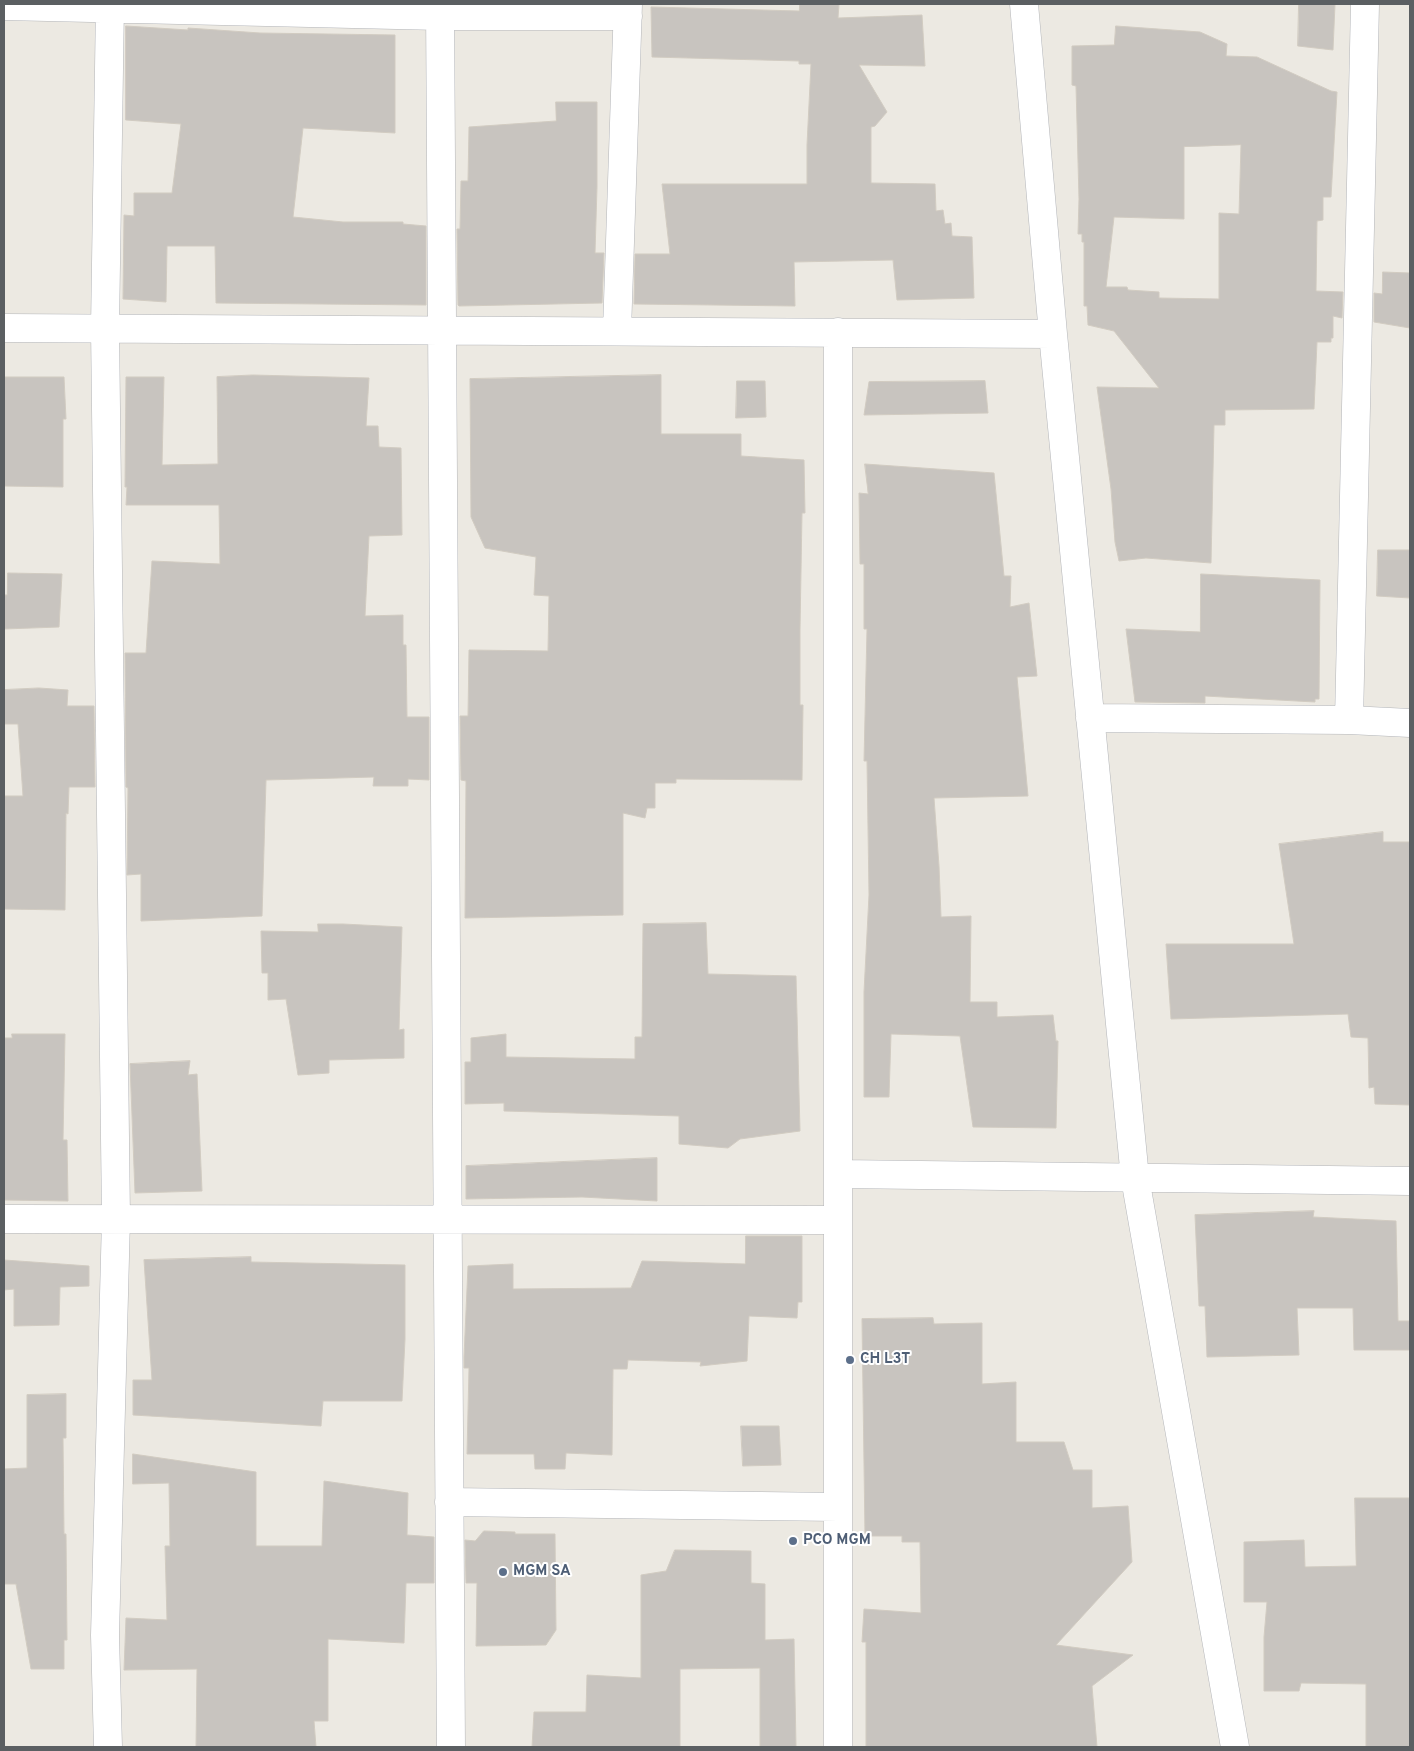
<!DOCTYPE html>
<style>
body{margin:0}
#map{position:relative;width:1414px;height:1751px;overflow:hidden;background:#ece9e2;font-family:Overpass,sans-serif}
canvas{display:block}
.frame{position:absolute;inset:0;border:5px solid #5b5f62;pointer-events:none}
</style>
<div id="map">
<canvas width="1414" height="1751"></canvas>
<div class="frame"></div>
</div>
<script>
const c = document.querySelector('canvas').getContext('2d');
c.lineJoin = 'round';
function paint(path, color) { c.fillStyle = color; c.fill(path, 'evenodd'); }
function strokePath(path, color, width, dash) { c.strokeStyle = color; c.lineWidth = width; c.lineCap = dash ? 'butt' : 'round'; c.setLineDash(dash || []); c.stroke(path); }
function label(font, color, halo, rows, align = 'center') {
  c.font = font + ' Overpass,sans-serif'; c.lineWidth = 4; c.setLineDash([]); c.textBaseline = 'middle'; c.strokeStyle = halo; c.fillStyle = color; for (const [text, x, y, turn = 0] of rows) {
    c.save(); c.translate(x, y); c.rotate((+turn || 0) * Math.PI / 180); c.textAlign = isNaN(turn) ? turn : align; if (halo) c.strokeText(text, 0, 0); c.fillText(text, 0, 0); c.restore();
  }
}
const building = new Path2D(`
 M800,4H839L838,18L922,15L925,66L859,65L887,112L875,126L871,127V183L935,184L936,211L943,210L945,224L951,223L952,236L972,237L974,298L897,300L893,260L794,262L795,306L634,304L635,254H670L662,184H807V145L811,64H799V61L652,57L651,7L799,11Z
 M1299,4H1335L1333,50L1298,46Z
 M126,26L188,30V28L260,33L395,35V133L303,128L293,217L343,222H403V224L426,226V305L216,303L215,246H167L166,302L123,299L124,215L134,216V193H172L181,124L126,120Z
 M1116,26L1200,32L1227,44L1226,56L1257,57L1331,91L1337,92L1331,197H1323V220L1317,221L1316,291L1343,292L1342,318L1333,316V338H1331V342H1317L1314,409L1225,410V425H1214L1211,563L1146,558L1119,561L1115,542L1111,489L1097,387L1159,388L1114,331L1088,325L1087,306H1084V242H1082V234H1078L1079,199L1076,86L1072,85V46L1114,45ZM1241,145L1239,214L1219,213V299L1159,298V292L1128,290L1127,287H1106L1114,217L1184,219V147Z
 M556,102H597V187L595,253H604L602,303L459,306L458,305L457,229H460L461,181H468L469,127L556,121Z
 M1383,272L1410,273V328L1374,322V293L1382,294Z
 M253,375L369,378L366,426H378L379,447L401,448L402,535L369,536L365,616L403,615V645H406L407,717H429V780L408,779V786H373L374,777L266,780L262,916L141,921V874L127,875L128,788L126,787L125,653H146L152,561L220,564L219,505H126L127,487H125L126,377H164L162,465L218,464L217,377Z
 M661,375V434H741V456L804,460L805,513H802L800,629V705H803L802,780L676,779V783H655V808H647L645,818L623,813V915L465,918L466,781L461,780L460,716H468L469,650L548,651L549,596L534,595L536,557L485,548L471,517L470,379Z
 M4,377H64L66,419H63V487L4,486Z
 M737,381H765L766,417L736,418Z
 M985,381L988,413L864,415L869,382Z
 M865,464L994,473L1004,576H1011L1010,607L1029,603L1037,676L1017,677L1028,796L934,798L939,866L941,917L971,916L970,1002H997V1017L1053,1015L1056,1041H1058L1056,1128L973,1127L960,1036L891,1034L889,1097H864V992L869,895L867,761H864L867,629H864V564H860L859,493L868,494Z
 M1378,550H1410V598L1377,596Z
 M8,573L62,574L59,627L4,629V595H7Z
 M1201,574L1320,580L1319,699H1315V702L1205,696V703L1135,702L1126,629L1200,632Z
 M39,688L68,690L67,706H94L95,787H69L68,814L66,813L65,910L4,909V796H23L18,724H4V690Z
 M1383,832V842H1410V1105L1375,1104L1374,1087L1369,1088L1368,1038L1351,1037L1348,1014L1171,1019L1166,944H1294L1279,844Z
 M706,923L708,974L796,976L800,1131L740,1139L728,1148L679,1144V1116L504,1111V1103L465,1104V1062H471V1038L506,1034V1057L635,1059V1037H642L643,924Z
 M318,924H343L402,927L399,1030L404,1029V1058L329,1060V1073L298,1075L286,999L268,1000V973H262L261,931L318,932Z
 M12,1034H65L63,1140H67L68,1201L4,1200V1038H12Z
 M190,1061L188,1075L197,1074L202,1191L135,1193L130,1064Z
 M657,1158V1201L582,1197L466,1199V1166Z
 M1314,1211L1313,1217L1396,1221L1398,1321H1410V1350H1354L1353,1308H1297L1299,1355L1207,1357L1205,1306H1199L1195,1215Z
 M746,1236H802V1302H798L797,1318L749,1316L747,1361L700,1366L701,1362L628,1360L627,1369H613L612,1455L566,1453L565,1469H535L534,1454H467L469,1368H464V1357L468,1266L513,1264V1289L631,1288L642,1261L745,1264Z
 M251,1257V1262L405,1265V1339L402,1401H323L321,1426L133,1415V1380H152L144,1260Z
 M4,1260L89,1266V1286L60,1287L59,1325L14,1326V1289L4,1290Z
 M933,1318L934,1324L982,1323V1384L1016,1382V1442H1064L1073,1470H1092V1508L1128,1506L1132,1562L1056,1645L1133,1655L1092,1686L1097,1747H866V1642H862L864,1609L921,1613L920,1542H902V1536H865L862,1319Z
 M66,1394V1438H63L64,1534H66L67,1640H64V1669H31L16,1584H4V1469L27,1468V1395Z
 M741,1426H779L781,1465L743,1466Z
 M133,1454L256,1472V1546H322L324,1481L408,1493L407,1535L434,1537V1583H406L404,1643L328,1639V1721H314L316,1747H196L197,1669L124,1670L126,1618L167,1620L165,1546H170L169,1483L133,1484Z
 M1355,1498H1410V1747H1366V1684L1301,1683L1299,1691H1264V1637L1267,1602H1244V1542L1304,1540L1305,1567L1356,1566Z
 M484,1531L515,1532V1534H555L556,1630L546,1645L476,1646L477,1583H466L465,1540L475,1541Z
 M675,1550L751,1551V1583L765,1584V1640L794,1639L796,1747H760V1668L680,1669V1747H532L534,1712H586L587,1675L641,1678V1575L666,1571Z`);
paint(building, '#c8c4bf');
strokePath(building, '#d1cbc1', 1);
const minor = new Path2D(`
 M440,4L451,1747
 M1024,4L1053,334L1135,1178L1235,1747
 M4,6L440,16H628
 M4,328L1053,334
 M617,331L628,4
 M838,332V1747
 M1090,718L1349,720L1410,723
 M1349,720L1365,4
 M839,1174L1410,1181
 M4,1219L838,1220
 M449,1502L838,1507
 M108,1747L105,1635L116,1219L105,328L110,4`);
strokePath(minor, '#b3b5b9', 29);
strokePath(minor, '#fff', 28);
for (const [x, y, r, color] of [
 [850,1360,5,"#5c6f8a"],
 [793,1541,5,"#5c6f8a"],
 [503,1572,5,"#5c6f8a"]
]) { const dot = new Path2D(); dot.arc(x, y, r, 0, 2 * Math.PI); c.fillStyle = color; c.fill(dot); strokePath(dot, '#fff', 2); }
label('bold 15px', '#4e5e75', '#fff', [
 ["CH L3T",860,1360],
 ["PCO MGM",803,1541],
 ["MGM SA",513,1572]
], 'left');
</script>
